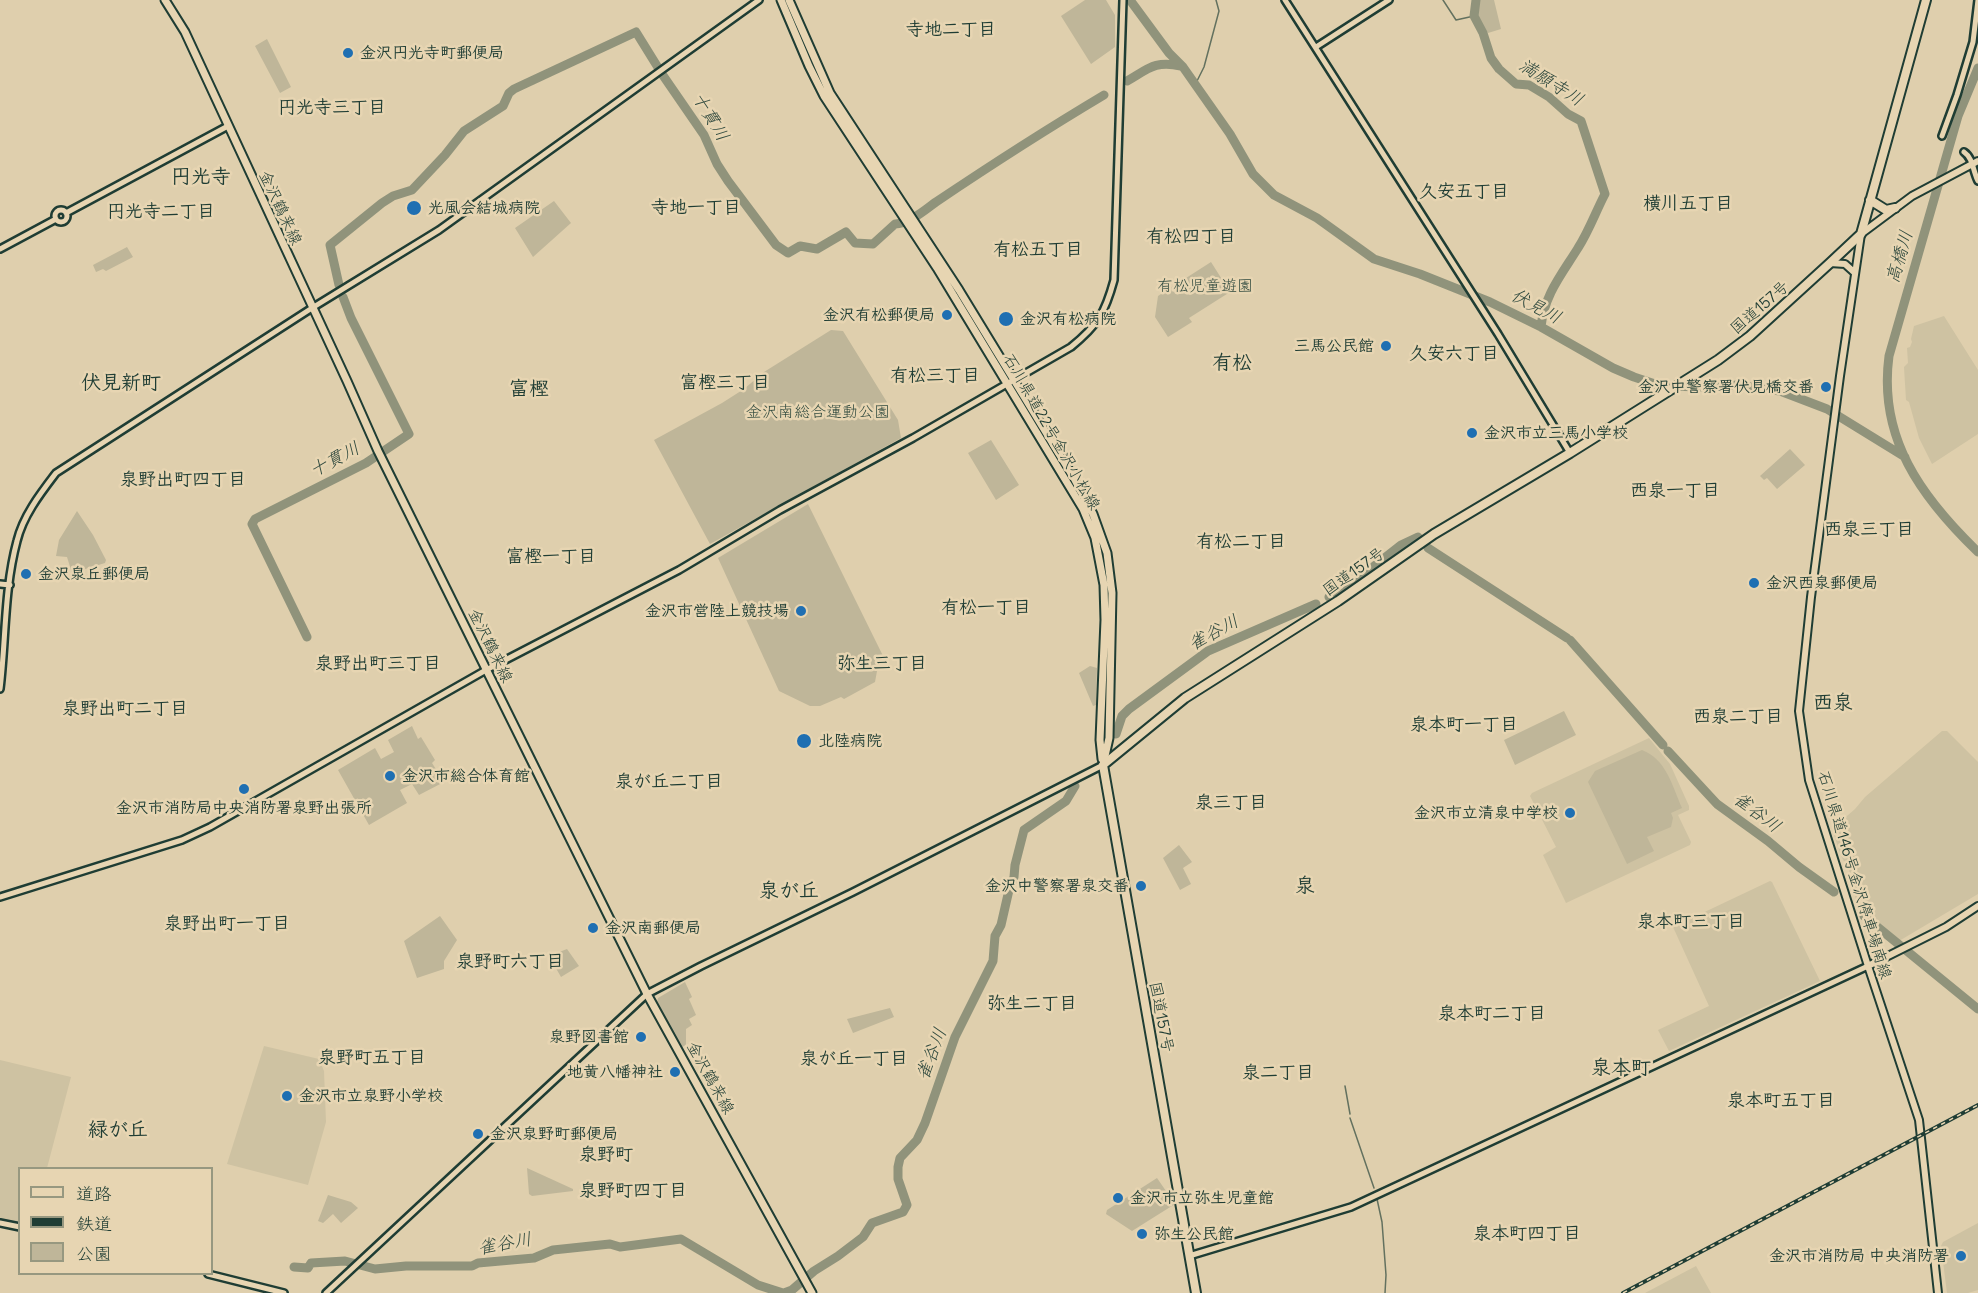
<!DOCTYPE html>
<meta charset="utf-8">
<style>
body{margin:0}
#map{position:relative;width:1978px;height:1293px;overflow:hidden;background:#dfcfad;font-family:Delius,"Klee One",sans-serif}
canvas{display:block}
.legend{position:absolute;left:18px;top:1167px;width:195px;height:108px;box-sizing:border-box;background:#e7d5b2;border:2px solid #979880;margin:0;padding:8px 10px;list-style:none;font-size:18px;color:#1f3d34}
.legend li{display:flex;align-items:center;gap:12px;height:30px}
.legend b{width:30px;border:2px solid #979880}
</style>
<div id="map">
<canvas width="1978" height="1293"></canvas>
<ul class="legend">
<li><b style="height:8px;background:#e7d5b2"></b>道路</li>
<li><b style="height:8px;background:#1f3d34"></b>鉄道</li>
<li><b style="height:16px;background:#bfb699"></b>公園</li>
</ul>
</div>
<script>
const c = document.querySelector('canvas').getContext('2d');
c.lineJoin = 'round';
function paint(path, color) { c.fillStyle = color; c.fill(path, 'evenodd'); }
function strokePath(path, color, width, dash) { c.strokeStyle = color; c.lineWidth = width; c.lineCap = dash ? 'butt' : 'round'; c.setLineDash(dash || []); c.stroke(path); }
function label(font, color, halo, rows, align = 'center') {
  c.font = font + ' Delius,"Klee One",sans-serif'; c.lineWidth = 5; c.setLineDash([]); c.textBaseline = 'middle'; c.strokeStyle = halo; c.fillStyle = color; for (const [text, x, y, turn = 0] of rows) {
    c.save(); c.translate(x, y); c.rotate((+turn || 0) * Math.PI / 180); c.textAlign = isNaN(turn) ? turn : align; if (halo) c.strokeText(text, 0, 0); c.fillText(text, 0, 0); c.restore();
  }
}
paint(new Path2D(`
 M1944,316L1978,370V434L1932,464L1919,438L1909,402L1906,400L1904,367L1908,363L1907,348L1910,347L1912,342L1911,339L1914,326Z
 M1942,731H1947L1978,762V894L1899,941L1858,908L1849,870L1841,856L1832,829L1855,809L1865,797Z
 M1649,738L1670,764L1689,806V810L1678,815L1691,842L1690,845L1566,903L1543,855L1556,847L1530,796L1532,793Z
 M1770,881L1772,882L1820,981L1669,1051L1658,1030L1709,1006L1673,927Z
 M264,1046L319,1059L324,1071L326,1122L308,1185L227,1164Z
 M0,1060L71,1077L47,1168H20L19,1225L0,1220Z
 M1978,1223V1290L1968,1293H1947L1941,1246L1943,1242Z
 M1696,1266L1711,1293H1645Z`), '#cec2a2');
paint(new Path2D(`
 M1085,0H1106L1115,15V47L1091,64L1061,16Z
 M1479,0H1494L1501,29L1488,33C1479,21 1474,15 1479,0Z
 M267,39L291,87L280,93L255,46Z
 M554,201L571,223L533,257L515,228Z
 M127,247L133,257L106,271L103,269L96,272L93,265Z
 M1211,262L1230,292L1189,318L1192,322L1168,337L1155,317L1158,296Z
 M831,330L843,331L898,420L901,438L710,544L654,440L722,403L744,389L764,372Z
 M991,440L1019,485L996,500L968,453Z
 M1790,449L1805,465L1777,489L1767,478L1764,480L1760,476Z
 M808,504L887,664L877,671L875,682L844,699L841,697L820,706H810L779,691L718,558Z
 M77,511L93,535L106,560L105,563L72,573L67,557L56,556L59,540Z
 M1090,666L1097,668L1096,705L1093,706L1079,673Z
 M1564,711L1576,735L1515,765L1504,740Z
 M412,726L418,739L421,737L435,760L432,763L444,782L419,795L412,784L400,790L407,803L369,825L338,770L375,748L381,759L394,752L388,740Z
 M1642,750C1666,759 1672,785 1682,808L1671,813L1673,818L1671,827L1647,837L1654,851L1627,864L1588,782L1595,771Z
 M1179,845L1192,862L1183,868L1191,884L1180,890L1163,858Z
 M440,916L457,940L444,961V969L417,978L404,941Z
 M567,949L579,966L561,977L549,956Z
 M685,982L692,997L689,999L696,1015L689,1019L692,1025L686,1029V1045L682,1047L657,1002L658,998Z
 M890,1008L894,1017L853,1033L847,1019Z
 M527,1168L573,1189V1191L532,1196L529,1194Z
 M1157,1178L1175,1204L1132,1231L1106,1214L1107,1210Z
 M328,1195L351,1202L358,1208L341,1223L333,1214L323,1223L318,1221Z`), '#bfb699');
strokePath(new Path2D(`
 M1443,0L1456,20L1474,16
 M1195,85L1204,67L1219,11L1216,0
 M1345,1086L1350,1114
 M1350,1118L1374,1188
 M1377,1199L1382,1222L1386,1275L1385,1293`), '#63715f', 1.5);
strokePath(new Path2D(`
 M1130,0L1169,53L1183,67L1230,134L1253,174L1274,195L1317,218L1374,259L1420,274L1490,302L1541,327L1613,368L1634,377L1661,386L1707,387L1737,385L1780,391L1827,409L1905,457
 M1476,0L1474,16L1483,33L1491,58L1499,69L1516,84L1529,85L1549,97L1568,114L1581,121L1605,194C1596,211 1589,231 1578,248C1562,274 1544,295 1541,327
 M1978,68L1958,116L1889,356C1878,438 1921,497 1978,552
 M1127,81C1148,69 1155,60 1181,66
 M339,285L330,245L382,203L393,196L412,190L445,155L464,131L503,106L509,93L514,89L636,32L662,74L704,135L717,164L728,181L776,245L788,253L800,246L817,249L846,232L855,243L873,244L895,224C909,224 925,210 936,202C991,165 1047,129 1104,95
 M1428,548L1567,638
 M1329,597L1345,589L1401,545L1418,537
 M307,637L252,524L255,519L366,463L409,434L351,318L343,297
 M1570,640L1663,745
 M1116,734L1122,716L1129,709L1208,651L1316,604
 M1668,751L1717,804L1768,841L1799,867L1834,892
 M1864,916L1978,1009
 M294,1267L308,1268L311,1263L345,1261L375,1269L406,1266H472L478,1263L534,1258L553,1250L610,1244L620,1247L681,1239L758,1285L783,1293
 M784,1293L792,1290L814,1271L838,1256L863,1237L872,1223L903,1212L907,1205L898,1179V1167L900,1158L917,1140L925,1123L955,1037L993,961L995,936L1001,925L1009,890L1014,877L1015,865L1024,830L1066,801L1075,786`), '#90937b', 9);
const tertiary = new Path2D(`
 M1285,0L1498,334L1570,453
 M1316,47L1389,0
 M1942,136L1957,95L1973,42L1978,0
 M1964,152C1973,158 1973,171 1978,181
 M55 216a6 6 0 1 1 12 0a6 6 0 1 1-12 0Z
 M66,213L228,126
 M0,249L56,219
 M0,584L10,585
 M0,689C6,640 4,589 17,541C23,516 40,494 56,473L312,308L439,230L759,0
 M0,897L182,840L210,827L486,670L679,570L780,510L913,438L1071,347C1098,325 1105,313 1114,280L1123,0
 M0,1223L20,1227
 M1189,1256L1351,1207L1868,966
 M208,1274L284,1293
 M326,1293L647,994L701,966L853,892L1103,765`);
const secondary = new Path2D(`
 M1830,263L1845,264L1855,273
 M1868,966L1946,927L1978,906
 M1938,1293L1919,1120L1868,966L1809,780L1799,711L1811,597L1840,376L1861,234L1912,196L1978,161`);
const primary = new Path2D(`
 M165,0L185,32L347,381L378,451L647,994L812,1293
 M781,0L809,66L824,96L937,268L1083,509L1095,538L1104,585L1105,620L1100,740L1102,759
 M789,0L830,93L959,290L1075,480L1093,514L1107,553L1112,593L1109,738L1103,765`);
const trunk = new Path2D(`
 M1870,200L1886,210L1895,208
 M1196,1293L1103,765L1185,698L1338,601L1434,534L1570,453L1718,360L1750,336L1830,263L1861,234L1926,0`);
strokePath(tertiary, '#1f3d34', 10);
strokePath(secondary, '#1f3d34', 10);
strokePath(primary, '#1f3d34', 11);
strokePath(trunk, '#1f3d34', 12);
strokePath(tertiary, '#e7d5b2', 5);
strokePath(secondary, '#e7d5b2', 6);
strokePath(primary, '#e7d5b2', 7);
strokePath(trunk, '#e7d5b2', 8);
const rail = new Path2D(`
 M1623,1293L1978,1105`);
strokePath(rail, '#1f3d34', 4);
strokePath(rail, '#e7d5b2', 1.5, [4.5]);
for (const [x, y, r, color] of [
 [348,53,6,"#1f6fb2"],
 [414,208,8,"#1f6fb2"],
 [947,315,6,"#1f6fb2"],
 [1006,319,8,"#1f6fb2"],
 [1386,346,6,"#1f6fb2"],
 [1826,387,6,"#1f6fb2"],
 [1472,433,6,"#1f6fb2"],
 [26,574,6,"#1f6fb2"],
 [1754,583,6,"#1f6fb2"],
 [801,611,6,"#1f6fb2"],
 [804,741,8,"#1f6fb2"],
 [390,776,6,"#1f6fb2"],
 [244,789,6,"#1f6fb2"],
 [1570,813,6,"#1f6fb2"],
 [1141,886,6,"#1f6fb2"],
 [593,928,6,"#1f6fb2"],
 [641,1037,6,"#1f6fb2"],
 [675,1072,6,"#1f6fb2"],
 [287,1096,6,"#1f6fb2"],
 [478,1134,6,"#1f6fb2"],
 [1118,1198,6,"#1f6fb2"],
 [1142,1234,6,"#1f6fb2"],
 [1961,1256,6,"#1f6fb2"]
]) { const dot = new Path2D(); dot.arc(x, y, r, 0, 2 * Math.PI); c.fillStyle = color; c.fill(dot); strokePath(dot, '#e7d5b2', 2); }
label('bold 16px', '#1f3d34', '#e7d5b2', [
 ["金沢円光寺町郵便局",360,53],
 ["光風会結城病院",428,208],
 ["金沢有松郵便局",935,315,"right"],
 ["金沢有松病院",1020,319],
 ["三馬公民館",1374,346,"right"],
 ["金沢中警察署伏見橋交番",1814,387,"right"],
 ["金沢市立三馬小学校",1484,433],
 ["金沢泉丘郵便局",38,574],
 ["金沢西泉郵便局",1766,583],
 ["金沢市営陸上競技場",789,611,"right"],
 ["北陸病院",818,741],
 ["金沢市総合体育館",402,776],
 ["金沢市消防局中央消防署泉野出張所",244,808,"center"],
 ["金沢市立清泉中学校",1558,813,"right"],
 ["金沢中警察署泉交番",1129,886,"right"],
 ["金沢南郵便局",605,928],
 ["泉野図書館",629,1037,"right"],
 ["地黄八幡神社",663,1072,"right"],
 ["金沢市立泉野小学校",299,1096],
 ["金沢泉野町郵便局",490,1134],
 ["金沢市立弥生児童館",1130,1198],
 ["弥生公民館",1154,1234],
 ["金沢市消防局 中央消防署",1949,1256,"right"]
], 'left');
label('16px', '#1f3d34', '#e7d5b2', [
 ["金沢鶴来線",280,208,65],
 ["国道157号",1760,308,-41],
 ["石川県道22号金沢小松線",1051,432,60],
 ["国道157号",1354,572,-35],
 ["金沢鶴来線",490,646,64],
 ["石川県道146号金沢停車場南線",1854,875,73],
 ["国道157号",1161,1017,79],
 ["金沢鶴来線",710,1078,61]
]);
label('16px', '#2f493e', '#e7d5b2', [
 ["有松児童遊園",1205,286],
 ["金沢南総合運動公園",818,412]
]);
label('bold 18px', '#1f3d34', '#e7d5b2', [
 ["寺地二丁目",951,30],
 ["円光寺三丁目",332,108],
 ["久安五丁目",1464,192],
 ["横川五丁目",1688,204],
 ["寺地一丁目",696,208],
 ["円光寺二丁目",161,212],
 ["有松四丁目",1191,237],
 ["有松五丁目",1038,250],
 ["久安六丁目",1454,354],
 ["有松三丁目",935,376],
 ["富樫三丁目",725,383],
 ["泉野出町四丁目",183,480],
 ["西泉一丁目",1675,491],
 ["西泉三丁目",1869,530],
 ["有松二丁目",1241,542],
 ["富樫一丁目",551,557],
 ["有松一丁目",986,608],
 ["泉野出町三丁目",378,664],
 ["弥生三丁目",882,664],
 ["泉野出町二丁目",125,709],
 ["西泉二丁目",1738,717],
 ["泉本町一丁目",1464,725],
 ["泉が丘二丁目",669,782],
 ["泉三丁目",1231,803],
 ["泉本町三丁目",1691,922],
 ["泉野出町一丁目",227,924],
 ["泉野町六丁目",510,962],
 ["弥生二丁目",1032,1004],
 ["泉本町二丁目",1492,1014],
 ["泉野町五丁目",372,1058],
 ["泉が丘一丁目",854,1059],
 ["泉二丁目",1278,1073],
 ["泉本町五丁目",1781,1101],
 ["泉野町",606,1155],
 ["泉野町四丁目",633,1191],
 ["泉本町四丁目",1527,1234]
]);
label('italic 18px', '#304a3f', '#e7d5b2', [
 ["満願寺川",1551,83,32],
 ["十貫川",710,117,59],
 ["高橋川",1900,257,-74],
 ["伏見川",1536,307,28],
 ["十貫川",335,460,-28],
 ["雀谷川",1214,633,-28],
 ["雀谷川",1757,813,37],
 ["雀谷川",932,1054,-69],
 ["雀谷川",505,1244,-10]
]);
label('bold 20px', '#1f3d34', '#e7d5b2', [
 ["円光寺",201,177],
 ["有松",1232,363],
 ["伏見新町",121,383],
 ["富樫",529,389],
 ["西泉",1833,703],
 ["泉",1305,886],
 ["泉が丘",789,891],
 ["泉本町",1621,1068],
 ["緑が丘",118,1130]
]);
</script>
